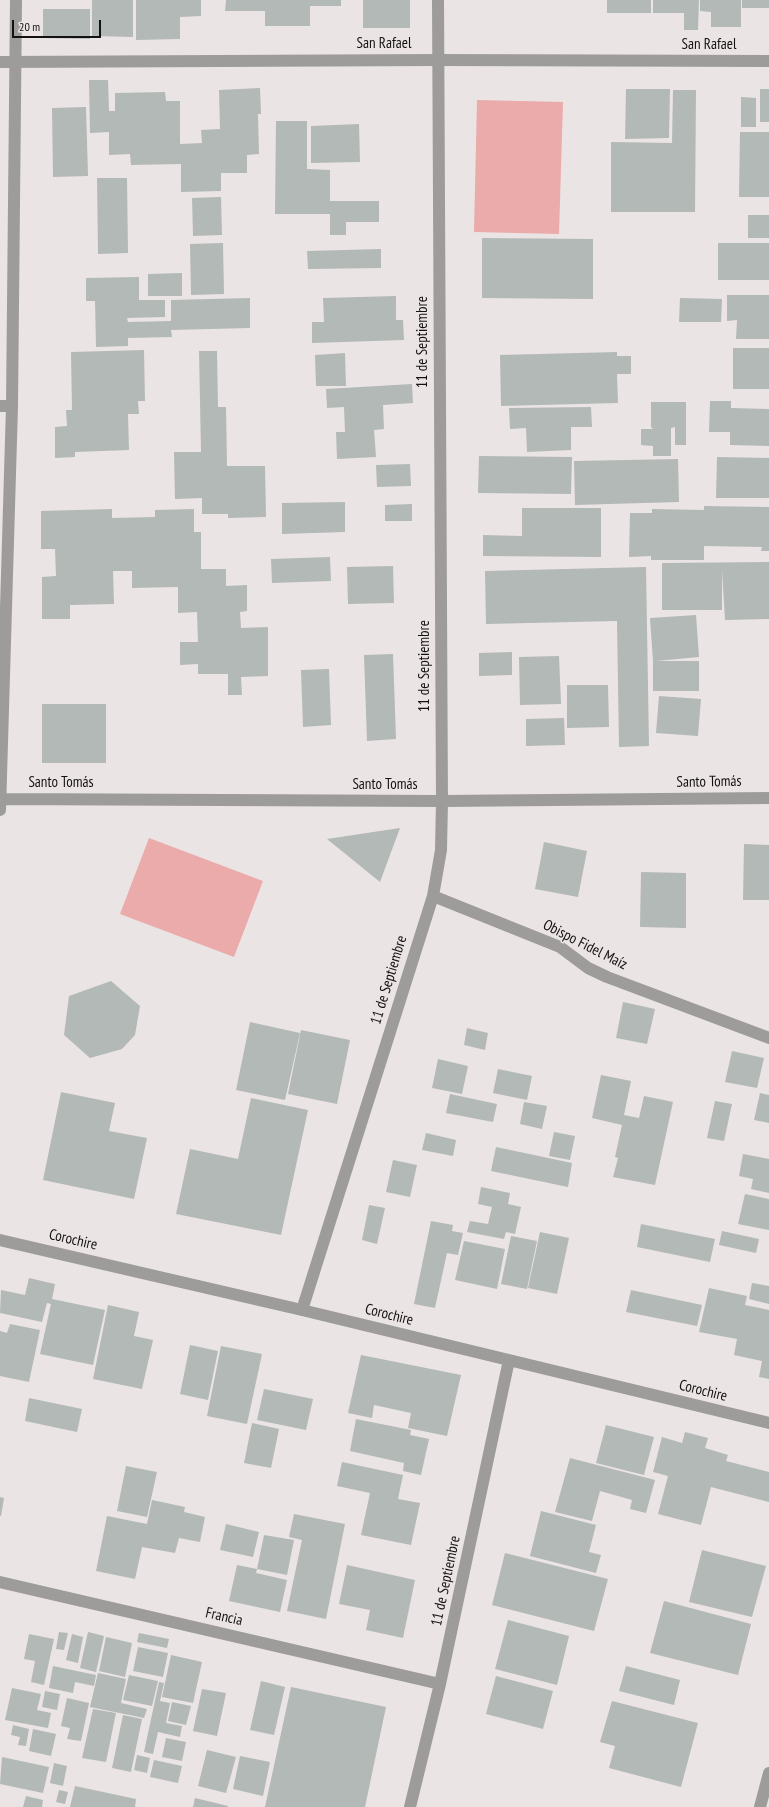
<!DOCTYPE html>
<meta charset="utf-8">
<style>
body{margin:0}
#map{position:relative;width:769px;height:1807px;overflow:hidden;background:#ebe4e4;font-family:"PT Sans Narrow",sans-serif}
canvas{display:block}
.scale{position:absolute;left:12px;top:20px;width:89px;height:18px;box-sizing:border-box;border:2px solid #131111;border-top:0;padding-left:5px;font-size:12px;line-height:14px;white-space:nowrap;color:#131111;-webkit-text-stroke:3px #ebe4e4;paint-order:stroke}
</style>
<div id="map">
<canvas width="769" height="1807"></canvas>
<div class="scale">20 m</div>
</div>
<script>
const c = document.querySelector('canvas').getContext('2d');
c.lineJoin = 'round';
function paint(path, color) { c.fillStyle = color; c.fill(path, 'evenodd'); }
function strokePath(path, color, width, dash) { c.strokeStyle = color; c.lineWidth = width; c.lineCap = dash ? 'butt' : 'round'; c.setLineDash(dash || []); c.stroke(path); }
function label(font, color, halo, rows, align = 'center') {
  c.font = font + ' "PT Sans Narrow",sans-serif'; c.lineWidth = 3; c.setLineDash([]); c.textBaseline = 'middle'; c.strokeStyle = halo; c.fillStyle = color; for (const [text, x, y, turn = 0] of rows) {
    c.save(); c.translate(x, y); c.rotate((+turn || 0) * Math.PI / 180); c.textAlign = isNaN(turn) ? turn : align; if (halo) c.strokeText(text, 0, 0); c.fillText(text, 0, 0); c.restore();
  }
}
paint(new Path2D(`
 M477,100L563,102L559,234L474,232Z
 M149,838L263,881L234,957L120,914Z`), '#eaabaa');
paint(new Path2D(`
 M92,0H133V37L92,36Z
 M136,0H201V16L180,17V39L136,40Z
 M226,0H341V6H310V26H265V11H225Z
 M363,0H410V28H363Z
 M607,0H651V13H607Z
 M653,0H699L698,30H684V13H653Z
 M700,0H741V27H711V12L700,11Z
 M742,0H769V8H742Z
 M43,9H90V39L43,38Z
 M89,80H108L109,111H115V93L165,92L166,101H180V144L202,143L201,130L220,129L219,90L260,88L261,114H258L259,154L247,155V173H221V191L181,192V164L131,165L130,154L109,155V132L90,133Z
 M626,89H670L669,138L625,139Z
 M760,89H769V122H760Z
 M673,90H696L695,212H611V142L672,143Z
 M741,97L756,98V127H741Z
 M86,107L88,176L53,177L52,108Z
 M276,121H307V169L330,170V201H379V222H346V235H330V214H275Z
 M359,124L360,162L311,163V126Z
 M740,132H769V197H739Z
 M97,178H127L128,253L98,254Z
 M221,197L222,235L193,236L192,198Z
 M748,215H769V238H748Z
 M482,238L593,239V299L482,298Z
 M223,243L224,294L191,295L190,244Z
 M718,243H769V280H718Z
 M381,249V268L308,269L307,251Z
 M182,273V296H148V274Z
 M139,277V300H165V317L127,318L128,322L171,321V300L250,298V328L171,330L172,337L128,338V346L96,347L95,301H86V278Z
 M727,295H769V339H736L737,320L727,321Z
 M396,296V320H403L404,340L312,343V322H324L323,298Z
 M680,298L722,299L721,322H679Z
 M733,348H769V389H733Z
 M144,350L145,401H138L139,414H128L129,450L75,452V457L55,458V427L67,426L66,410H72L71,352Z
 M199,351H217L218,407H226L227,466H265L266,517L228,518V514H202V498L175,499L174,452H201Z
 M617,352V356H631V374H617L618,403L501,406L500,355Z
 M345,353L346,386H316L315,355Z
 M412,384L413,403L383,405L384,429L374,430L376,457L337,459L336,432H345L344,407L327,408L326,389Z
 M710,401H731V408L769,409V446L730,445V432H709Z
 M651,402H686V445H675V427L671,428V456H653V446L641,445V429H653L651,427Z
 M591,407L592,427H571V450L527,452L526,428L510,429L509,408Z
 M479,456L572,457L571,494L478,493Z
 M717,457L769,458V498H716Z
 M678,459L679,502L575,505L574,461Z
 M410,464L411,486L377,487L376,465Z
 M345,502V532L282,534V503Z
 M412,504V521H385V505Z
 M704,506L769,507V551H761L762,547L704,546V560H651V556L629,557L630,513H652V509L704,510Z
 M522,508H601V557L483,556V535L522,536Z
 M112,509V518L155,517V510L194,509V532H201V569H226V586L247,585V611L240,612L241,628L268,627V676L241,677L242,695H228V674H198V664L180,665V642H198L197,612L178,613V587L132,588V571H113L114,604L70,605V619H42V577L56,576L55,549H41V511Z
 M330,557L331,581L272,583L271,559Z
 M769,562V619L725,620L722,570V610H662V563Z
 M393,566L394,603L348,604L347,567Z
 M646,567L649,746L619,747L617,621L486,624L485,571Z
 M696,615L699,657L656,661H699V691H653V661L650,618Z
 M512,652V675L479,676V653Z
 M393,654L396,739L367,741L364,655Z
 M559,656L561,704L520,705L519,657Z
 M329,669L331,725L303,727L301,670Z
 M567,685H608L609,727L567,728Z
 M659,696L701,699L698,736L656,733Z
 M42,704H106V763H42Z
 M564,718L565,745L526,746V719Z
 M400,828L380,882L327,839Z
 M544,842L587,851L578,897L535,889Z
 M744,844L769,845V900H743Z
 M641,872L686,873V928L640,927Z
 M111,981L140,1006L135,1035L122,1049L90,1058L64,1035L69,996Z
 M623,1002L655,1009L647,1044L616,1038Z
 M250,1022L300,1033L285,1100L236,1090Z
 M467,1028L488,1033L485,1050L464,1045Z
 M301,1030L350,1040L337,1104L288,1094Z
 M732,1051L764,1058L757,1088L725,1082Z
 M438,1059L468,1066L462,1094L432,1088Z
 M498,1069L532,1076L527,1100L493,1093Z
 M601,1075L631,1081L624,1115L639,1118L644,1096L673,1102L655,1185L613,1177L618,1158L615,1157L622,1125L592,1118Z
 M61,1092L115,1103L109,1131L147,1138L134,1199L43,1180Z
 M760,1093L769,1095V1123L754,1120Z
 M450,1094L497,1104L493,1122L446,1113Z
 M251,1098L308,1110L281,1235L176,1214L190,1149L238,1159Z
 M715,1101L732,1104L724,1141L707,1138Z
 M524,1102L547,1106L542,1129L520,1124Z
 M554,1132L575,1136L570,1160L549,1156Z
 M426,1133L456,1140L453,1156L422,1150Z
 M496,1147L572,1163L568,1187L491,1171Z
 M743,1154L769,1159V1193L751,1189L753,1179L739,1176Z
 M393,1160L417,1165L410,1197L386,1192Z
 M481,1187L510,1193L508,1204L521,1207L515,1234L506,1232L504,1239L467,1232L470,1221L488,1224L492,1207L478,1204Z
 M745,1194L769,1199V1230L738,1224Z
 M369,1205L385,1208L377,1244L362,1240Z
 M431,1221L453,1225L452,1231L463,1233L458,1255L447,1253L435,1308L414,1304Z
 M641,1224L715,1239L710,1262L637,1247Z
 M722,1231L759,1239L756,1253L719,1245Z
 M540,1232L569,1238L557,1294L528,1288Z
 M511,1236L537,1241L527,1289L501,1284Z
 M464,1241L505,1249L497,1289L455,1280Z
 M29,1278L55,1284L52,1299L105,1310L93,1365L40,1354L51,1304L47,1303L42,1322L0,1313L1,1290L25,1295Z
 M752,1283L769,1286V1304L749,1299Z
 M709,1288L747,1296L745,1305L769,1310V1379L759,1377L762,1361L734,1355L737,1339L699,1332Z
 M631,1290L702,1305L697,1326L626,1312Z
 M108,1305L139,1312L134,1336L153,1340L142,1389L93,1379Z
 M10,1324L40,1330L29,1382L0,1376V1331L7,1333Z
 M190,1345L218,1351L208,1400L180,1394Z
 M221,1346L262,1354L247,1424L207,1416Z
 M361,1355L461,1375L447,1436L408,1428L411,1413L374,1405L372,1418L348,1413Z
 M264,1389L313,1399L306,1430L257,1420Z
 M29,1398L82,1409L77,1432L25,1421Z
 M356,1419L411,1430L410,1435L429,1439L421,1475L403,1471L404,1463L350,1451Z
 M252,1423L279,1429L271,1468L244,1463Z
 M606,1425L654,1437L644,1475L596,1463Z
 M685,1432L708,1438L705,1448L728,1455L726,1461L769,1472V1502L711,1487L701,1525L658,1514L668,1476L653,1472L662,1437L682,1443Z
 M570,1458L655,1480L646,1513L630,1509L632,1500L600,1491L592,1521L555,1512Z
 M342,1462L403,1475L398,1499L420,1503L411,1545L361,1535L370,1493L337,1486Z
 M126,1466L157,1472L147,1517L117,1511Z
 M0,1497L4,1498L1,1516H0Z
 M152,1500L185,1507L184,1512L205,1517L200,1542L179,1538L175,1553L142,1547L135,1579L96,1571L107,1516L147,1524Z
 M541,1511L596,1525L589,1552L601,1555L596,1573L530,1556Z
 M294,1514L345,1524L326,1619L287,1611L302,1540L289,1537Z
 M226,1524L259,1532L253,1557L220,1550Z
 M264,1535L294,1540L287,1575L257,1569Z
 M702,1550L766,1566L752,1617L689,1602Z
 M505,1553L608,1579L594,1631L492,1605Z
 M237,1565L257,1569L256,1573L287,1580L280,1612L229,1601Z
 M347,1565L415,1580L403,1638L366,1630L370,1610L339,1604Z
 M664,1601L751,1624L738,1675L650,1653Z
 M508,1620L569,1636L557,1685L495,1669Z
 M59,1632L68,1633L64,1650L56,1649Z
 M88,1632L104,1636L96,1672L80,1668Z
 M139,1633L169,1639L167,1648L137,1642Z
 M29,1634L54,1639L44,1685L31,1682L35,1661L24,1659Z
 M72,1634L83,1637L78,1663L66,1660Z
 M106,1637L132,1643L125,1677L99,1671Z
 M138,1647L168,1653L163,1677L133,1671Z
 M171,1655L202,1662L193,1703L162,1697Z
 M53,1666L96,1675L94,1686L75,1682L73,1693L49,1688Z
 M626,1666L680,1680L674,1705L619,1691Z
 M98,1673L126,1679L121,1703L147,1709L144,1718L90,1707Z
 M129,1675L158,1681L152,1706L123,1700Z
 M496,1676L553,1691L543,1729L486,1714Z
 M261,1681L285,1687L274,1735L250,1730Z
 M159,1682L164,1683L160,1701L170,1703L166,1723L182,1726L180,1737L158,1732L153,1754L144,1752Z
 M291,1687L386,1707L365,1807H265Z
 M12,1688L41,1694L37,1710L51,1713L48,1728L5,1720Z
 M202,1689L226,1693L217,1736L193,1731Z
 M45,1691L60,1694L57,1710L42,1707Z
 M67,1698L89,1703L81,1741L67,1739L70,1728L61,1726Z
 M612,1701L698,1723L681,1787L609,1768L615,1746L600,1742Z
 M172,1702L191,1706L186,1725L168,1721Z
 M93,1709L116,1713L106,1762L82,1758Z
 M123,1715L142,1719L131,1772L112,1768Z
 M13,1725L29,1729L26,1746L18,1745L20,1737L11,1735Z
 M33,1729L56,1734L51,1756L29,1751Z
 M166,1738L186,1742L182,1761L162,1757Z
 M207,1750L236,1757L226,1793L198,1786Z
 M137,1755L150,1758L147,1773L134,1770Z
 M240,1756L270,1762L263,1796L233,1789Z
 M2,1757L49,1767L43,1793L0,1784Z
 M154,1760L182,1766L178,1783L150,1777Z
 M54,1763L67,1766L63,1786L50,1783Z
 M75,1786L136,1799L135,1807H70Z
 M59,1790L68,1792L65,1804L56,1802Z
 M26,1796L43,1800L42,1807H23Z
 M195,1798L228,1806V1807H193Z`), '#b3b9b6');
strokePath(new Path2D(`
 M0,406H12`), '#9e9b9b', 12);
strokePath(new Path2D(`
 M1,799L442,801L769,798
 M0,810L12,406L16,0
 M433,896L560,947L588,968L607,977L769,1038
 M0,1240L302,1310L769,1423
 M302,1310L433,896L441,850L442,801L438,0
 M0,1582L440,1684
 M410,1807L440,1684L509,1360
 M760,1807L769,1773`), '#9e9b9b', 12);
strokePath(new Path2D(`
 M0,62L437,60L769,61`), '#9e9b9b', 12);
label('15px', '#131111', '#ebe4e4', [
 ["San Rafael",384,44],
 ["San Rafael",709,45],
 ["11 de Septiembre",423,342,-90],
 ["11 de Septiembre",425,666,-90],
 ["Santo Tomás",709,782,-1],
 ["Santo Tomás",61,783],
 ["Santo Tomás",385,785],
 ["Obispo Fidel Maíz",585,945,27],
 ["11 de Septiembre",389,980,-73],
 ["Corochire",73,1240,13],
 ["Corochire",389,1315,14],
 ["Corochire",703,1391,14],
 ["11 de Septiembre",446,1581,-78],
 ["Francia",224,1617,13]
]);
</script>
